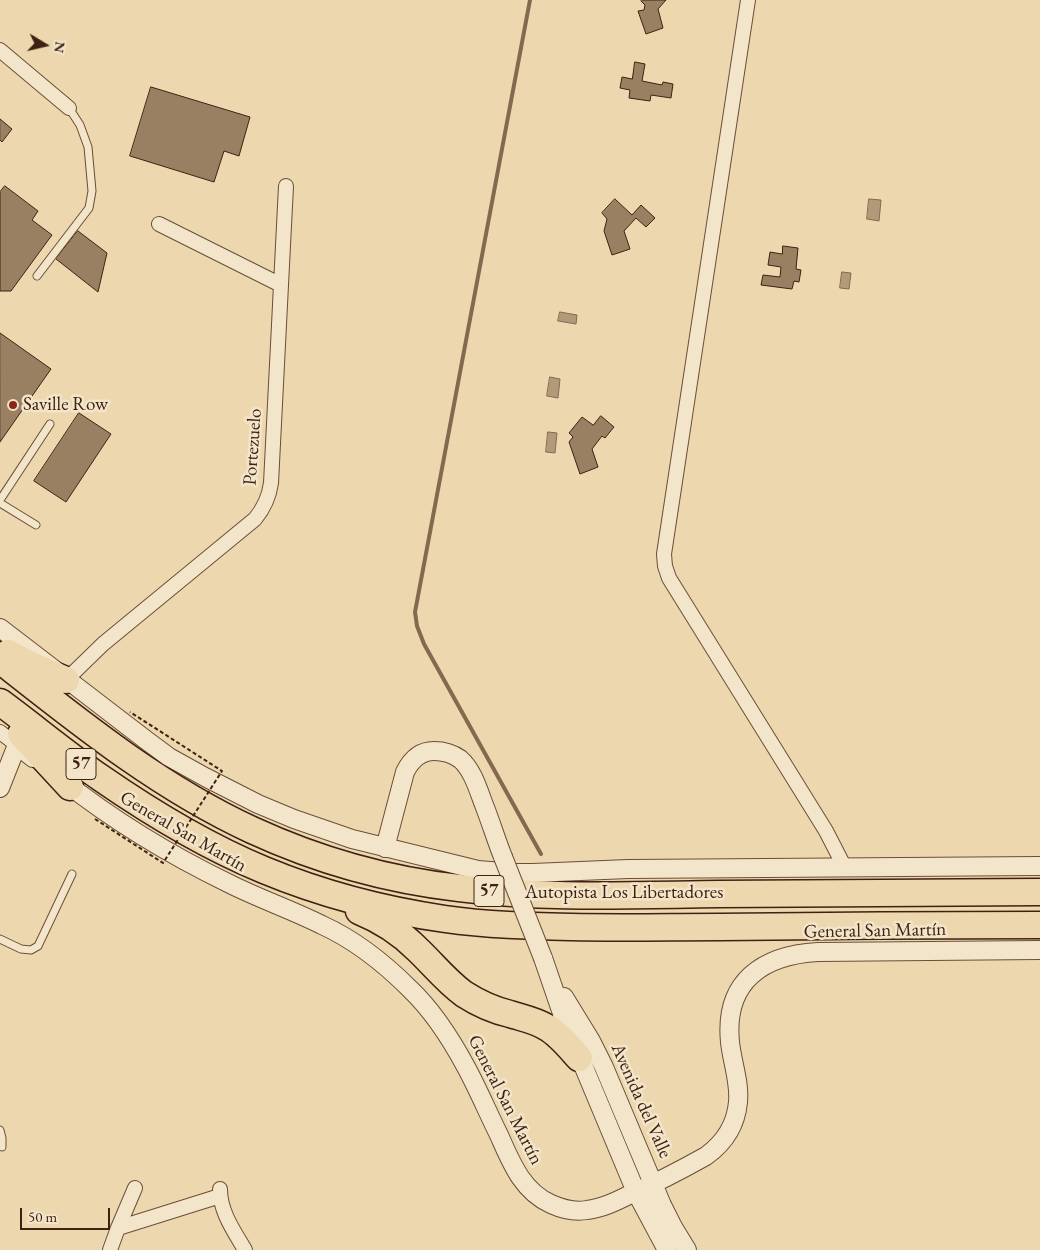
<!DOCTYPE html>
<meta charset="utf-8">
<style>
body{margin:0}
#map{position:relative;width:1040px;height:1250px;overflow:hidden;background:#edd7ae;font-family:"EB Garamond",serif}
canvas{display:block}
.north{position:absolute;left:20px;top:20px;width:50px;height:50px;-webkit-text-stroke:4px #f3e5ca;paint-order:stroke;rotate:99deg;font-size:14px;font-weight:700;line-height:20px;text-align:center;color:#3e2111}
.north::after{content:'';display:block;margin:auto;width:18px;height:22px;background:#3e2111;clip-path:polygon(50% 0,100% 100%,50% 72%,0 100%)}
.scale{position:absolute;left:20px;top:1208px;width:90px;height:22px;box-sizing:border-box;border:2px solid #3e2111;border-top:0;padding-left:6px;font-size:15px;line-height:18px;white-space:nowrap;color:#3e2111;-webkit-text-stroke:4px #f3e5ca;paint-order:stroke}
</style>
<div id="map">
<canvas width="1040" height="1250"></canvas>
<div class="north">N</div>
<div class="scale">50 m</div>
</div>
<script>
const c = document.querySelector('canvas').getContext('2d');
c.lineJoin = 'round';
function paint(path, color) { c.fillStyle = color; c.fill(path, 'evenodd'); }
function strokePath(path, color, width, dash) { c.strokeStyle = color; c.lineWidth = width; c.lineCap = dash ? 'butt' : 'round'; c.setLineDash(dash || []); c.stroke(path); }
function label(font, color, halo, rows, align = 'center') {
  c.font = font + ' "EB Garamond",serif'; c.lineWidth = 5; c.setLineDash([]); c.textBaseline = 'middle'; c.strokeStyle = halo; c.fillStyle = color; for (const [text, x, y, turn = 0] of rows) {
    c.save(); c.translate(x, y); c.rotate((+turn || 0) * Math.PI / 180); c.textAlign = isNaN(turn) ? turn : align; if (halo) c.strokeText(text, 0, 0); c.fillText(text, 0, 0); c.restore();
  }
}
const water = new Path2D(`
 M869,199L881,200L879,221L867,219Z
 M842,272L851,273L849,289L840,288Z
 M560,312L577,315L576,324L558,321Z
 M550,377L560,379L558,398L547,396Z
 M548,432L557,433L555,453L546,452Z`);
paint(water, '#b29979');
strokePath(water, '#84694f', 1);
strokePath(new Path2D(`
 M530,0L415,612L417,626L424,644L541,854`), '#84694f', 4);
const building = new Path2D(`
 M642,0H666L658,9L663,28L646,34L638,11L644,10L645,5L641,1Z
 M635,62L645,64L642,81L662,85L663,82L673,84L671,98L651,95L650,101L629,98L630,90L620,88L622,77L632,79Z
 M151,87L250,117L239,156L224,151L214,182L130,156Z
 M0,119L12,129L2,142L0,140Z
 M5,186L38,211L32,220L52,235L11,291H0V192Z
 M615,199L632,215L641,205L655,218L646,227L636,218L624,231L630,249L612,255L604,231L607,219L602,213Z
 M78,231L107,253L98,292L56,259Z
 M783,246L798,248L796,269L801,270L799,282L794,281L792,289L761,285L763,275L780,277L781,267L768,265L770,252L782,254Z
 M0,333L51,369L0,442Z
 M79,413L111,434L66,502L34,481Z
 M601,416L614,427L605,438L602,436L592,449L598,467L580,474L569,442L573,437L569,433L582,417L593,425Z`);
paint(building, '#998063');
strokePath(building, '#3e2111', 1);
const service = new Path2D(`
 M37,276L89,208L92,191L88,147L80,125L69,108
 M0,500L50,424
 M0,503L36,525
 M0,939L21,949L31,950L38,946L72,874
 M0,1130L2,1138V1147`);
const minor = new Path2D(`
 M748,0L664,554L665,566L669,578L826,831L845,868
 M0,50L69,108
 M159,224L281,285
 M66,680L103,644L255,519C264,508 269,498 271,483L286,186
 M0,732L17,745
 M220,1189C220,1212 234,1231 245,1250
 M118,1228L220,1196
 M110,1250L118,1228L135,1188`);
const tertiary = new Path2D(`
 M0,628L146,740L169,757L205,777L258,804L294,819L352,839L478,870L515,873H533L628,869L1040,866
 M62,780C114,821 170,855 230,884C260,899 292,910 322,925C355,940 384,963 410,989C433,1011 451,1039 466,1067C478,1089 488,1113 499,1135C511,1162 522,1191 551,1204C562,1209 575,1212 587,1210C603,1208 617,1201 631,1194C656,1183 681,1170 706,1156C724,1143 736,1125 738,1102C740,1082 732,1062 730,1042C724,981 763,955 818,952L1040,950
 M0,788L17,745L33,758
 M385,848L405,772C411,760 420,751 434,751C443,751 453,754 460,759C474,771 479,793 486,810C492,826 497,842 503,857
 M543,958L565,1022L636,1192L667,1250
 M564,997L591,1041L604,1067L662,1205L673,1227L687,1250`);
const motorway = new Path2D(`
 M8,653L35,667L66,680
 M0,660C80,723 159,787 252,830C317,860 388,880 459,888C545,899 632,895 719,894C826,893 933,892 1040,892
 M0,702C34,727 66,754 101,778C153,814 206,846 264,870C322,894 383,910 445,919C487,925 529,926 571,927C621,928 671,927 720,927C827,926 933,925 1040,925
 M21,734L70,787
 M359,911C381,920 400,932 417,949C433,964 446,981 464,994C478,1003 493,1010 510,1014C522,1018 535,1020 546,1027C559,1034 569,1047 579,1058`);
strokePath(service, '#6a4e38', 9);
strokePath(minor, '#6a4e38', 16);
strokePath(tertiary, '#6a4e38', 20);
strokePath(motorway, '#3e2111', 29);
strokePath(service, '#f3e5ca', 7);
strokePath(minor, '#f3e5ca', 14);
strokePath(tertiary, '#f3e5ca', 18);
strokePath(motorway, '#edd7ae', 26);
const tertiaryBridge = new Path2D(`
 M503,857L543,958`);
strokePath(tertiaryBridge, '#6a4e38', 20, []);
strokePath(new Path2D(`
 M95,819L163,863L222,771L130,712`), '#3e2111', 2, [4, 2.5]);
strokePath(tertiaryBridge, '#f3e5ca', 18);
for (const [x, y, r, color] of [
 [13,405,5,"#8f2418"]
]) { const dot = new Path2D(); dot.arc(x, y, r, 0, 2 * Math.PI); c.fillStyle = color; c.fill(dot); strokePath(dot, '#f3e5ca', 2); }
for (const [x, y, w] of [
 [81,764,30],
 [489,891,30]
]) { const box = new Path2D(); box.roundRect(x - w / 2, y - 15.5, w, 31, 4); c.fillStyle = '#f3e5ca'; c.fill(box); strokePath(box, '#3e2111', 1); }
label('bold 18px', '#3e2111', null, [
 ["57",81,764],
 ["57",489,891]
]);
label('19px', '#3e2111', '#f3e5ca', [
 ["Saville Row",23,405]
], 'left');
label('19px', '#3e2111', '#f3e5ca', [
 ["Portezuelo",253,447,-86],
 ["General San Martín",183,832,30],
 ["Autopista Los Libertadores",624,893],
 ["General San Martín",875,931,-1],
 ["General San Martín",505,1100,63],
 ["Avenida del Valle",641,1101,66]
]);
</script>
